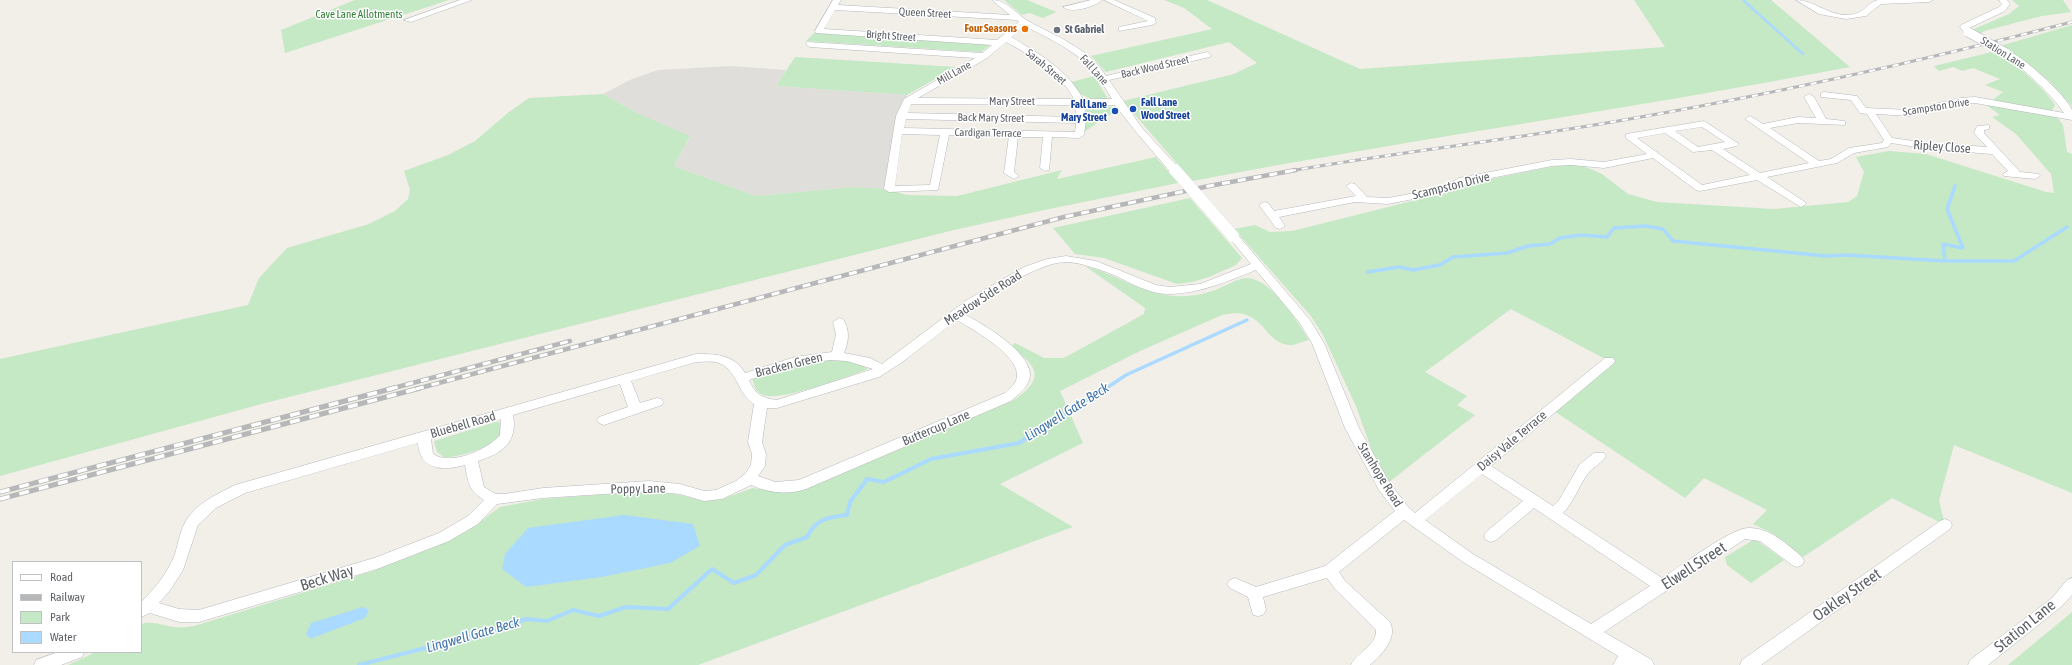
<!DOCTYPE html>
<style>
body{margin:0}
#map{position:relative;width:2072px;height:665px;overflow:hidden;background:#f1efe8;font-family:"Asap Condensed",sans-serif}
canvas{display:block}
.legend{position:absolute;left:12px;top:561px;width:130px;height:92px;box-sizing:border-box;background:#fff;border:1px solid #bfc1c3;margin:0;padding:5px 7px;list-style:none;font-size:12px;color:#5f6368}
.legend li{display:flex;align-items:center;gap:8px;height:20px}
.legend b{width:20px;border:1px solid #bfc1c3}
</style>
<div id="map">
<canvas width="2072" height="665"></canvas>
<ul class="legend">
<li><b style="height:5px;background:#fff"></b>Road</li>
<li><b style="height:5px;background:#b6b7b8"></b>Railway</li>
<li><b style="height:11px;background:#c5e8c5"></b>Park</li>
<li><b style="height:11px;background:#aadaff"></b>Water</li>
</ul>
</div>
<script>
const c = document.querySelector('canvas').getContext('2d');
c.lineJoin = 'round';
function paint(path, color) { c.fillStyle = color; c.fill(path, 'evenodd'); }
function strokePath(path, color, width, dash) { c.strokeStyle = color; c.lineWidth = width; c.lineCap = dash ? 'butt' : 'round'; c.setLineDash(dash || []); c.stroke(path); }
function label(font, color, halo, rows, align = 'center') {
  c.font = font + ' "Asap Condensed",sans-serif'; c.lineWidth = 3; c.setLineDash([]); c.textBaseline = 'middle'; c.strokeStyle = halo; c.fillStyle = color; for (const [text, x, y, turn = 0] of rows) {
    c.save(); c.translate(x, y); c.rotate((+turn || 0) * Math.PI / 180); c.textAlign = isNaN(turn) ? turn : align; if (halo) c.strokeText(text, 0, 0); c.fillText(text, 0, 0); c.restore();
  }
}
paint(new Path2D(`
 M731,66L786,70L776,86L907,95L889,189L853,187L756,196L674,166L690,137L637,113L603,94L632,79L658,70Z`), '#e0deda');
paint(new Path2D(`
 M355,0H449L285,53L281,30Z
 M1004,0H1027L1056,12L1043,18L1029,13L1022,15Z
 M1164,0H1207L1360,69L1665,47L1634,0H1771L1850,67C1631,109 1411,139 1192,181L1123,101L1234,74L1257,63L1229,42L1106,72L1091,56L1212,29L1184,8Z
 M2012,0H2063L2071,12L2042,16L1984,31L1980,34L1975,32L1974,29L2009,14L2019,6Z
 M2072,25V106L2048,80L2000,46Z
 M814,33L989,44L990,45L981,52L806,41Z
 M1996,51C2018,67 2040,83 2055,105L2052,110L2063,125L2067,152L2072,154V493L1954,445L1939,501L1945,525L1892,498L1803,557L1772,533L1753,524L1767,510L1704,478L1685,498L1551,409L1609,361L1511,309L1425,372L1467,396L1457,405L1475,415L1389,482L1372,451L1356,406L1323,335L1311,316L1234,229L1255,225L1270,232L1292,231L1424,198L1446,194L1462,185L1565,164L1586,167L1602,174L1628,194L1657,202L1774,209L1848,202L1857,196L1864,172L1856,157L1889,151L1926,154L2046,192L2054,193L2051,174L2016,134L1992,117L2000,115L1986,105L2003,92L1985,85L2000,79L1973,68L1962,71L1953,67L1939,71L1934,66Z
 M795,57L956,67L907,95L776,86Z
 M1094,76L1108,99C1090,102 1080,95 1068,83Z
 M603,94L637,113L690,136L674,166L756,196L853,187L889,189L906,195L957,196L1062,170L1057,179L1156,157L1178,183L1049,209L954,230L265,403L0,476V359L248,305L259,278L287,248L369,224L395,211L408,199L410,190L404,171L448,155L475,141L509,112L529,98Z
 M1086,106L1113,107L1117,110L1084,132V107Z
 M1190,198L1242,258L1236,265L1209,277L1192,282L1177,284L1104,258L1075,254L1053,228Z
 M1085,266C1116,274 1142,294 1175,296C1192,297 1207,294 1222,287C1229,284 1238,279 1245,278C1270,276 1297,321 1309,340C1303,341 1294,346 1288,345C1262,341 1264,305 1222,315L1140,351L1060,391L1083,443L1000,484L1073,527L698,665H68L96,652H141V624C153,620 163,626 175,627C181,628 188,627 194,626L373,571L442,544L469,530L500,507L543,499L651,491L680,495L704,501L722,499L753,488L786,493L801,490L1014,400C1045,379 1039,366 1010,347L1015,343L1044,358H1064L1144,314L1145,308Z
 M815,360C833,360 853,357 868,369C849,376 776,404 761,394C755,391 754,384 752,378Z
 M499,421C500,425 501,430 501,434C498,447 462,455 451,457H444L437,452L434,441Z
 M1755,539L1784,560L1751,583L1727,565L1725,557Z
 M2072,612V665H2008Z`), '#c5e8c5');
paint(new Path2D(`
 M624,515L693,524L700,546L670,563L602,577L526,587L502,569L505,554L528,528Z
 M363,607L369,610L365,618L310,639L306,634L311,623Z`), '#aadaff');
strokePath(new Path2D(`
 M1743,0L1803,54`), '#aadaff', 2.5);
strokePath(new Path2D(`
 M1945,261L1943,244L1963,248L1947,209L1955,186
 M1368,272L1399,267L1413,270L1440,265L1453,257L1507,253L1528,246L1550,244L1560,238L1581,235L1607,237L1614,228L1646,226L1663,229L1673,241L1826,256L1846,255L1945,261H2014L2067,227
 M1105,389L1126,375L1247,320`), '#aadaff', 3.5);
strokePath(new Path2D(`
 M359,665L488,632L526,619L547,621L573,610L599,616L626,607L668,609L712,569L734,583L756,575L785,545L807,537C815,519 829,517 847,515L850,502L867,479L884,482L931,459L1019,443L1106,388`), '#aadaff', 4);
const minor = new Path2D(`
 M460,0H472L411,22L404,20Z
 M833,0H841L838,5L1010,15L992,0C1007,0 1016,14 1028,21C1055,36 1089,48 1106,76L1207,52L1211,55L1210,57L1109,80L1142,128L1175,164L1176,166L1175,168H1167L1136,132L1115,105H1084L1086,120L1084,135L1079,138L1052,137L1049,170L1045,171L1040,168L1043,137H1018L1014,172L1019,176L1014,179L1004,173L1009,136L949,135L938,190L889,192L884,189L896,116L904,99L975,58L810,47L806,44L807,42L982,53L992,45L816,33L815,31ZM835,10L1017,20L1019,22L997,40L824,29ZM1025,26C1050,39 1079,52 1097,75C1102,83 1107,91 1112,99H1083C1069,71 1037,52 1011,37ZM1006,42C1030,55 1061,73 1074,99L918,98L987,58ZM911,104L1075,105L1076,117L908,113ZM906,119L1076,123L1075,132L904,128ZM902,134L940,135L930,185L895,186Z
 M1091,0H1102C1095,7 1071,14 1063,7Z
 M1104,0H1114L1155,18L1156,23L1152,25L1119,31V27L1148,21Z
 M1796,0C1813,0 1827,14 1845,15C1866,15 1865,3 1878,0C1895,0 1916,0 1933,0L1929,2L1881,4L1866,16L1846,19L1819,14Z
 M1999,0H2007L2010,4L2005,11L1969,28L1972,32L1965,34L1960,27L1961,25L1999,7L2002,4Z
 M2006,50C2021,54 2067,96 2072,110C2072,113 2072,117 2072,120L1975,103L1960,104L1910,116L1876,114L1892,138L1929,143L1987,147L1974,133L1977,126L1989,125V129L1984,130V133L2020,172L2039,174L2040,176L2035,179L2004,176L2003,174L2008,171L1992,154L1929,149L1891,143L1888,147L1854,153L1837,163L1767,177L1805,202L1806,204L1801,207L1757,180L1700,191L1696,190L1653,158L1604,168L1571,165L1552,166L1466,183L1449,192L1388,204L1355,202L1279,217L1285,226L1280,229L1276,228L1259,205L1264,202L1268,203L1274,211L1356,196L1346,186L1351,183L1355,184L1367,197L1388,198L1442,188L1459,178L1552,160L1571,159L1604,162L1647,154L1626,138V134L1704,121L1739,144L1737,146L1723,149L1760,173L1809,163L1745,119L1750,116L1763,124L1798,117L1816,118L1804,97L1809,94L1814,97L1826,119L1845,121V125L1798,123L1770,128L1819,161L1831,159L1849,148L1882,143L1884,140L1867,114L1860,113L1851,100L1821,97V93L1824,92L1857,96L1866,108L1910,110L1960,98L1975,97L2064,113C2047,89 2027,72 2003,55V51ZM1702,127L1725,142L1698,147L1675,131ZM1665,133L1693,152L1712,150L1750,175L1702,185L1637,138Z
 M1233,233L1237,234L1310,320L1324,343L1359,428L1389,482L1409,508L1415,513L1605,358H1613L1615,361L1613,364L1491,466L1553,506L1559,500L1580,464L1594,453H1604L1606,456C1602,463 1595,466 1590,471C1579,484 1575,501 1563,513L1662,578C1680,567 1732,527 1749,528C1770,528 1787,544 1802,557L1804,561L1802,565L1797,567L1792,565L1760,541L1745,539L1604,632L1652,660L1654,665H1613L1618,656L1463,562L1404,520L1339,572L1345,581L1390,622C1398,639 1381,655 1370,665H1351C1357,652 1377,646 1376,630L1335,589L1327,578L1263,597L1266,610L1263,615L1258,616L1253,615L1248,597L1230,588L1227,584L1230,580L1235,578L1256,587L1325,566L1395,511L1379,490L1345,428L1312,343L1299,322L1256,270C1228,281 1201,293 1171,294C1151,295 1131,283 1114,275C1098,269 1083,263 1067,262C1040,261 986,297 964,314C983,324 1030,351 1030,375C1030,386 1018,395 1011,401L806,489C787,495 769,493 751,485L722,499L704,501L680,494L649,491L543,498L497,504L478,524L449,541L377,569L199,622H179L150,613L141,617V602C155,589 168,572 175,554C179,540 181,525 191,514C202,500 220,493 235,485L696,354C715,354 734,354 745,373L795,357L832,352L836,334L833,322L839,318L843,319C850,330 849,341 844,353L870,358L882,364L967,300L1024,267L1047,259L1066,256L1096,261L1156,285L1170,287L1200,284L1251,264L1228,236ZM957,320C972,329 1019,355 1017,376C1017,383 1010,388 1005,393L799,480L775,482L758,476L765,466L766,454L762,442L767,408H777L879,377L901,363ZM830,360L847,361L873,369L777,400C761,398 755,394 749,380L796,365ZM696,362C702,362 709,361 715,362C737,366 737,394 754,404L748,442L752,454L751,465L745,474L736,481L716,490L704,491L680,484L649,481L543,488L504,494H496L484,487L478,461C502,453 518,443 513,415L620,384L628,407L599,417L597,420L599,423L604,425L662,405L663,402L662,399L657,398L640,403L631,381ZM501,419L500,435C487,450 451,466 433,454L431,439ZM418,443C420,471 443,471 465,465C468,482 469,491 484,500L468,516L439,533L374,558L199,610L179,609L159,603L171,589L183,570L198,525L216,508L245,493ZM1482,474L1523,501L1486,532L1484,536L1486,540L1491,542L1496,540L1534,508L1650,586L1591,624L1473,554L1425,520Z
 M1945,519L1950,521L1952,525L1950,529L1761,665H1740L1742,660L1940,521Z
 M2072,578V595L2062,606L1988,665H1968L1970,660L2052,598L2067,580Z
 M58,652H84L82,657L61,665H34L36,660Z`);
strokePath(minor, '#b5b8bc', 1);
paint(minor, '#fff');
const railFar2 = new Path2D(`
 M1290,171C1399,152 1509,140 1618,121C1771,95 1922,61 2072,22`);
const railFar1 = new Path2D(`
 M390,389L570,341
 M416,389L1064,217L1209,186L1296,170`);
const rail = new Path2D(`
 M0,492L394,388
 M0,499L420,388`);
strokePath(railFar2, '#b6b7b8', 3);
strokePath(railFar1, '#b6b7b8', 4.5);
strokePath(rail, '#b6b7b8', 5);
strokePath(railFar2, '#fff', 2, [6]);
strokePath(railFar1, '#fff', 3, [8]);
strokePath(rail, '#fff', 3.5, [10]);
const minorBridgeFar1 = new Path2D(`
 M1968,32L2006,53
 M1171,166L1176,171`);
const minorBridge = new Path2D(`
 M1175,170L1233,236`);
strokePath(minorBridgeFar1, '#b5b8bc', 10, []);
strokePath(minorBridge, '#b5b8bc', 12, []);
strokePath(minorBridgeFar1, '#fff', 9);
strokePath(minorBridge, '#fff', 12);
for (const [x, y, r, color] of [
 [1025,29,4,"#e8710a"],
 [1057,30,4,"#6b7280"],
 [1133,109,4,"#1a4fb4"],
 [1115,111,4,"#1a4fb4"]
]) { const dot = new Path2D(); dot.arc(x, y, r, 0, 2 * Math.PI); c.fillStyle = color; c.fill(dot); strokePath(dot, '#fff', 1.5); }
label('11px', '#5f6368', '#fff', [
 ["Queen Street",925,13,3],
 ["Bright Street",891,36,4],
 ["Station Lane",2003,53,32],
 ["Sarah Street",1046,67,40],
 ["Back Wood Street",1155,67,-13],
 ["Fall Lane",1094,70,48],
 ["Mill Lane",954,73,-29],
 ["Mary Street",1012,102],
 ["Scampston Drive",1936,107,-9],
 ["Back Mary Street",991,118,1],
 ["Cardigan Terrace",988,133,1]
]);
label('11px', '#348238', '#fff', [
 ["Cave Lane Allotments",359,15]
]);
label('bold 11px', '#c56008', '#fff', [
 ["Four Seasons",1017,29]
], 'right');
label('bold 11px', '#5b616d', '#fff', [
 ["St Gabriel",1065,30]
], 'left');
label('bold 11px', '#164399', '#fff', [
 ["Fall Lane",1141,103],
 ["Wood Street",1141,116],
 ["Fall Lane",1107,105,"right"],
 ["Mary Street",1107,118,"right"]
], 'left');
label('13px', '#5f6368', '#fff', [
 ["Ripley Close",1942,147,4],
 ["Scampston Drive",1451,186,-14],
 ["Meadow Side Road",983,298,-33],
 ["Bracken Green",789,365,-14],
 ["Bluebell Road",463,425,-16],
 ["Buttercup Lane",936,428,-23],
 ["Daisy Vale Terrace",1512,441,-40],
 ["Stanhope Road",1380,475,58],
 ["Poppy Lane",638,489,-1]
]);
label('italic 14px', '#4174aa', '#fff', [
 ["Lingwell Gate Beck",1067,412,-32],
 ["Lingwell Gate Beck",473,635,-16]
]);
label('16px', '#5f6368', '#fff', [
 ["Elwell Street",1694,566,-33],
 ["Beck Way",327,578,-17],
 ["Oakley Street",1847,595,-35],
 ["Station Lane",2025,626,-39]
]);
</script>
